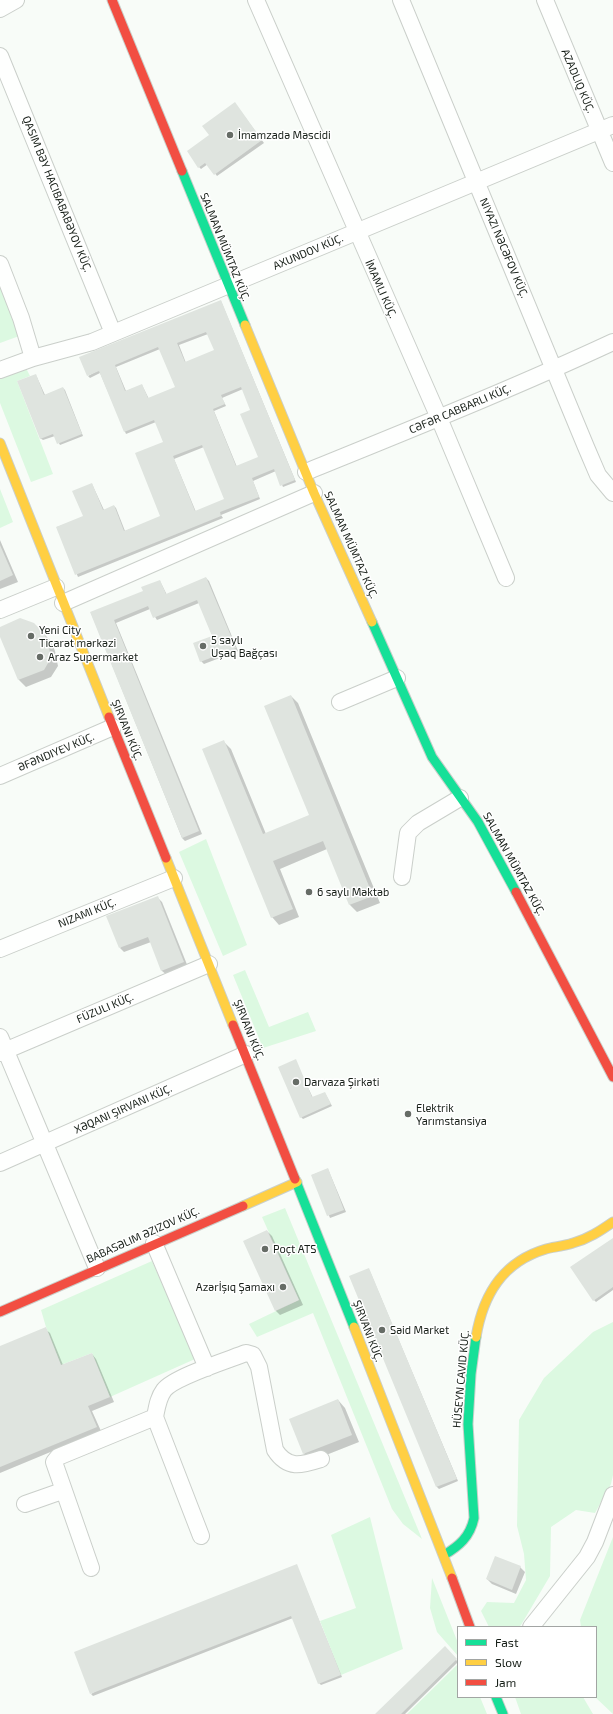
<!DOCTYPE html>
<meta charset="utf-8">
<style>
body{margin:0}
#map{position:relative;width:613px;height:1714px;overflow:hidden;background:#f8fcf8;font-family:"Exo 2",sans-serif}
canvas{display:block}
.legend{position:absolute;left:457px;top:1626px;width:140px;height:72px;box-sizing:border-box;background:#fff;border:1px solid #a2a5a3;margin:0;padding:5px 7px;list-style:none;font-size:12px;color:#171f18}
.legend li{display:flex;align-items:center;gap:8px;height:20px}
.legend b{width:20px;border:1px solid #a2a5a3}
</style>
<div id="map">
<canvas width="613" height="1714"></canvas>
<ul class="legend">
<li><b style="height:5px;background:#16e098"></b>Fast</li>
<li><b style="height:5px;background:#ffcf43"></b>Slow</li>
<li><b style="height:5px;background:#f24e42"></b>Jam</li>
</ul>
</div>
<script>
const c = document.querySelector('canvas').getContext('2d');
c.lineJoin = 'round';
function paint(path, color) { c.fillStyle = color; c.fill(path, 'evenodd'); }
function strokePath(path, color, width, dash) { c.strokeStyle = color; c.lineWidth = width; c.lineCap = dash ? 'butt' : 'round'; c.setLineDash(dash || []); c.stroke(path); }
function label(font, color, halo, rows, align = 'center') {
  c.font = font + ' "Exo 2",sans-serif'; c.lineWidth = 3; c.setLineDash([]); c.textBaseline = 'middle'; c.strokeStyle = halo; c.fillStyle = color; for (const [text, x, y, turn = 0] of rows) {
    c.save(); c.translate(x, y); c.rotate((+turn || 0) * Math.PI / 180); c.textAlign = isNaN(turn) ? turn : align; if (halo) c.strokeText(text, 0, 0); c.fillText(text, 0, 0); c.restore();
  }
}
paint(new Path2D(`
 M0,281L22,335L0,343Z
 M26,368L30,376L17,381L53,474L31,482L0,403V378Z
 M0,489L13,522L0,528Z
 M206,839L247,945L223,956L179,852Z
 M245,970L269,1027L308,1012L316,1031L263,1048L233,975Z
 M285,1208L422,1539L403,1524L392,1509L313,1313L257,1337L249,1324L299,1300L262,1217Z
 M152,1261L195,1359L110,1397L92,1353L61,1365L46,1327L41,1310Z
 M613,1322V1475L611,1484L595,1513L576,1510L551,1527L550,1576L521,1625L519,1627H489L481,1611L487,1602L514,1603L526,1580L524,1554L517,1526L519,1420L544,1378L593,1332Z
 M370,1517L403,1649L341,1675L320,1621L356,1608L331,1535Z
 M613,1537V1714L595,1697L596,1627H581L580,1620Z
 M432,1578L458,1643V1656L437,1632L430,1608Z
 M458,1664V1697H480L487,1714H407Z
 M515,1697H583L593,1714H521Z`), '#dcf9e1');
paint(new Path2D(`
 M237,106L264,143L217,176L208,164L201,169L199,167L210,135Z
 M221,301L296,482L283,487L276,471L253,481L260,499L221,515L223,518L78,577L57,527L84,517L92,484L104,510L114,506L116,508L125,531L162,517L164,442L156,422L126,434L100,373L90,378L88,376ZM208,334L216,351L186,363L179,345ZM160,349L176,388L149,399L142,385L126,391L116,367ZM243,389L251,410L259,458L237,467L214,411L226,406L222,398ZM204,447L226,500L196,512L174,459Z
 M36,375L45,395L63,388L65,390L83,436L60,445L55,436L43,440L40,438Z
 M0,540L18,582L0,589Z
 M206,578L209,581L238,651L204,664L201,661L213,637L199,603L157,620L150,609L116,623L202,834L185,841L182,838L91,613L144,592L160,581L167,595Z
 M0,628L41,631L51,641L55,651L58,666L51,677L26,687L19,680L0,635Z
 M291,696L298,703L380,903L357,912L350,905L327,849L280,869L299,917L279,925L272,917L224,742L231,749L266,834L310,816Z
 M157,897L162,902L188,967L167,975L162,971L151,942L124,952L120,948Z
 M295,1060L313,1098L325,1093L332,1106L303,1119L301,1117Z
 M328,1169L346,1212L330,1218L312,1175Z
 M267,1231L272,1236L303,1305L280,1315L276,1311Z
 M613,1239V1290L596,1302L594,1300Z
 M369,1269L458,1481L439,1489L437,1487Z
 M45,1329L50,1333L63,1365L92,1354L96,1359L114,1402L92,1411L101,1431L0,1473V1347Z
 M338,1400L345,1408L359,1442L311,1461L304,1454Z
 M297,1566L342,1677L321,1685L319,1683L293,1618L93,1696L91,1694Z
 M520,1567L525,1572L516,1594L492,1584L487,1579Z
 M445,1648L458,1662L405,1714H377Z`), '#0003');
paint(new Path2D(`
 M235,102L262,140L214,175L205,163L198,168L187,151L209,135L202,126Z
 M221,300L295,480L280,486L274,469L252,478L259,497L220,512L221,516L75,575L56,527L83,516L72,491L92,483L103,510L114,505L124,531L160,516L135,453L163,442L154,420L124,432L99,371L87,376L79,357ZM206,332L214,350L185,362L177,343ZM158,347L175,387L148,398L142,384L125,391L115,365ZM241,387L250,410L240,414L258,457L236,466L213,409L225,404L221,395ZM202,445L224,499L195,511L173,456Z
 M36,374L44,395L63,387L82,434L57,444L53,434L40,439L17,381Z
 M0,545L13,575L0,581Z
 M206,577L236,648L200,662L193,643L212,636L197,600L153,618L148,606L114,620L199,831L182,838L90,612L143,591L141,587L160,580L166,594Z
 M20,618L34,623L44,633L48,643L51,658L44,670L18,680L0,637V627Z
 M291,695L373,896L349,905L323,841L273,861L293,909L271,918L202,749L224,740L263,834L309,815L264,706Z
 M158,896L184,962L161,971L148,937L119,948L106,916Z
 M296,1059L312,1097L325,1092L331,1104L300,1118L278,1067Z
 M328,1168L344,1210L327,1216L311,1175Z
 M267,1230L299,1300L275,1311L243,1241Z
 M613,1238V1287L593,1301L570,1267Z
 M369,1268L457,1479L436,1487L349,1276Z
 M46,1327L61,1365L92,1353L110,1397L88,1406L97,1427L0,1467V1346Z
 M338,1399L352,1435L303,1454L289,1419Z
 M495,1556L521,1566L512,1590L486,1579Z
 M297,1564L341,1675L318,1684L291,1616L90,1694L74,1652Z
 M445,1646L457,1659L401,1714H375Z`), '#dfe4df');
const street = new Path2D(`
 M256,0L439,418L506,578
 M401,0L586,447L598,475L613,493
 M545,0L613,163
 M0,9L16,0
 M0,56L113,333
 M0,264L21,318L33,358
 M0,370L33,358L92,342L613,125
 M306,472C409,430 512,389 613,342
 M63,603L314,493
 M0,610L56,587
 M340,702L397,678
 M0,776L113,727
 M402,877L408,833L418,823L460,798
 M0,949L174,878
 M0,1037L97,1268
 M0,1053L209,964
 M0,1163L246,1054
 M154,1243L207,1368
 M155,1417L201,1536
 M25,1504L62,1491
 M91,1568L54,1462L58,1457L155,1417C157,1407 158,1398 164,1390C174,1377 228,1360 246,1353L253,1355L259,1367L275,1450C288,1470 302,1465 321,1459
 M531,1627L587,1557L595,1542L613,1495`);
const fast = new Path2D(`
 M182,171L245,325
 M372,622L432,757L478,822L516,892
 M295,1179L354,1327
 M444,1555C459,1546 470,1537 474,1518L468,1424L471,1374L476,1337
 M496,1697L503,1714`);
const slow = new Path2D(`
 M245,325L314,493L372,622
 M0,443L109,717
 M166,858L233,1025
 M243,1206L297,1182
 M354,1327L452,1578
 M476,1337C483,1295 502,1262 546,1249C554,1247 564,1246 573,1243C588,1239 600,1231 613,1222`);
const jam = new Path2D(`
 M112,0L182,171
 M109,717L166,858
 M516,892L613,1077
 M233,1025L295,1179
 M0,1312L243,1206
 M452,1578L470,1627`);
strokePath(street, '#cacfca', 18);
strokePath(fast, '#cacfca', 11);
strokePath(slow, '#cacfca', 11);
strokePath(jam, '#cacfca', 11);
strokePath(street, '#fefffe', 16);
strokePath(fast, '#16e098', 9);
strokePath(slow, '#ffcf43', 9);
strokePath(jam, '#f24e42', 9);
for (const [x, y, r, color] of [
 [230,135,4,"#666c66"],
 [31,636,4,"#666c66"],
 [203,646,4,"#666c66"],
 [40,657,4,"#666c66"],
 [309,892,4,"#666c66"],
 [296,1082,4,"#666c66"],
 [408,1114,4,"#666c66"],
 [265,1249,4,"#666c66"],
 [283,1287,4,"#666c66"],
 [382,1330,4,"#666c66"]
]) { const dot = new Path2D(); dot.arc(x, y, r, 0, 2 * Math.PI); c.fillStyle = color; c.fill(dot); strokePath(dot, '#fff', 1.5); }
label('11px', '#171f18', '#fff', [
 ["AZADLIQ KÜÇ.",578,81,67],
 ["QASIM BƏY HACIBABABƏYOV KÜÇ.",57,194,68],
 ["SALMAN MÜMTAZ KÜÇ.",225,247,68],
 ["NIYAZI NƏCƏFOV KÜÇ.",504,248,67],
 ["AXUNDOV KÜÇ.",308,252,-23],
 ["İMAMLI KÜÇ.",381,289,66],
 ["CƏFƏR CABBARLI KÜÇ.",460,409,-23],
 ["SALMAN MÜMTAZ KÜÇ.",351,545,66],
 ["ŞIRVANI KÜÇ.",127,730,68],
 ["ƏFƏNDIYEV KÜÇ.",56,752,-23],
 ["SALMAN MÜMTAZ KÜÇ.",514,864,61],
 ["NIZAMI KÜÇ.",87,913,-22],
 ["FÜZULI KÜÇ.",105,1008,-23],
 ["ŞIRVANI KÜÇ.",249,1030,68],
 ["XƏQANI ŞIRVANI KÜÇ.",123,1109,-24],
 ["BABASƏLIM ƏZIZOV KÜÇ.",143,1235,-24],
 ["ŞIRVANI KÜÇ.",368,1331,69],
 ["HÜSEYN CAVID KÜÇ.",461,1379,-85]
]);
label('11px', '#171f18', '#fff', [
 ["İmamzadə Məscidi",238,135],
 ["Yeni City",39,630],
 ["Ticarət mərkəzi",39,643],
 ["5 saylı",211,640],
 ["Uşaq Bağçası",211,653],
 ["Araz Supermarket",48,657],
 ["6 saylı Məktəb",317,892],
 ["Darvaza Şirkəti",304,1082],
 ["Elektrik",416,1108],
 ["Yarımstansiya",416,1121],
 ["Poçt ATS",273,1249],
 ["Azərİşıq Şamaxı",275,1287,"right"],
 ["Səid Market",390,1330]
], 'left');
</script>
